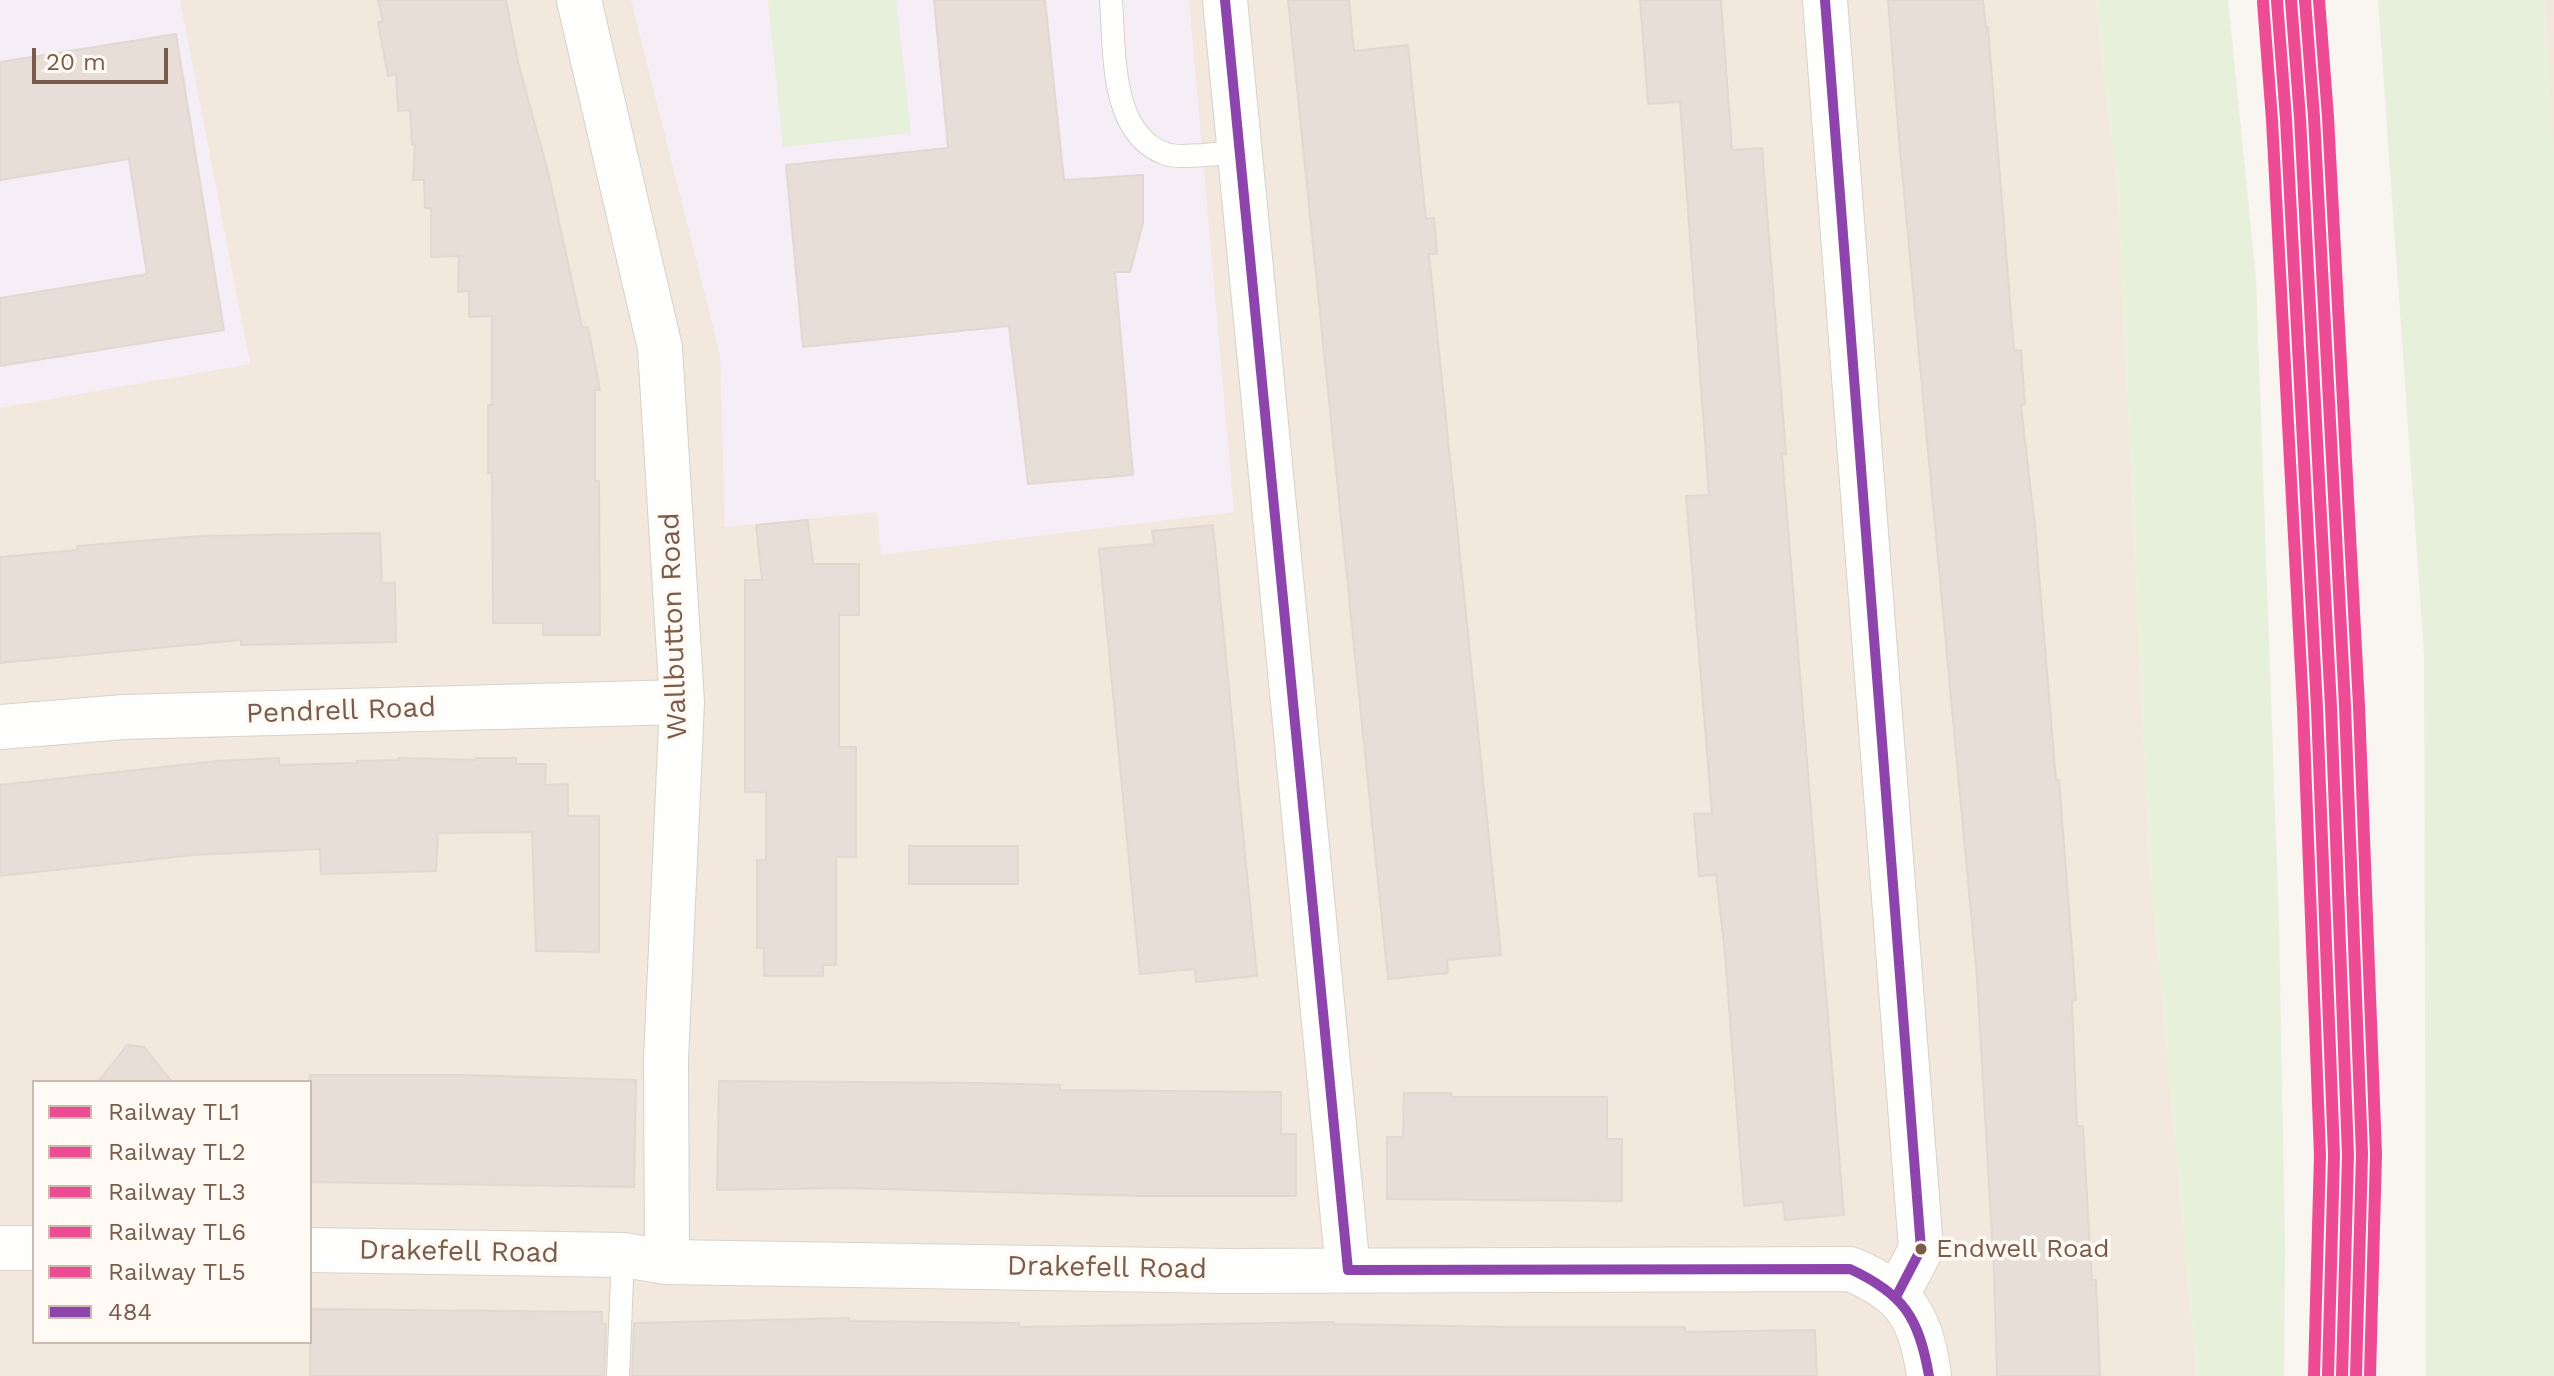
<!DOCTYPE html>
<style>
body{margin:0}
#map{position:relative;width:2554px;height:1376px;overflow:hidden;background:#f9f5f0;font-family:"Work Sans",sans-serif}
canvas{display:block}
.legend{position:absolute;left:32px;top:1080px;width:280px;height:264px;box-sizing:border-box;background:#fffaf3;border:2px solid #cabbb1;margin:0;padding:10px 14px;list-style:none;font-size:24px;color:#7a5c4d}
.legend li{display:flex;align-items:center;gap:16px;height:40px}
.legend b{width:40px;border:2px solid #cabbb1}
.scale{position:absolute;left:32px;top:48px;width:136px;height:36px;box-sizing:border-box;border:4px solid #7a5c4d;border-top:0;padding-left:10px;font-size:24px;line-height:28px;white-space:nowrap;color:#7a5c4d;-webkit-text-stroke:6px #fffaf3;paint-order:stroke}
</style>
<div id="map">
<canvas width="2554" height="1376"></canvas>
<ul class="legend">
<li><b style="height:10px;background:#ee4b95"></b>Railway TL1</li>
<li><b style="height:10px;background:#ee4b95"></b>Railway TL2</li>
<li><b style="height:10px;background:#ee4b95"></b>Railway TL3</li>
<li><b style="height:10px;background:#ee4b95"></b>Railway TL6</li>
<li><b style="height:10px;background:#ee4b95"></b>Railway TL5</li>
<li><b style="height:10px;background:#8e44ad"></b>484</li>
</ul>
<div class="scale">20 m</div>
</div>
<script>
const c = document.querySelector('canvas').getContext('2d');
c.lineJoin = 'round';
function paint(path, color) { c.fillStyle = color; c.fill(path, 'evenodd'); }
function strokePath(path, color, width, dash) { c.strokeStyle = color; c.lineWidth = width; c.lineCap = dash ? 'butt' : 'round'; c.setLineDash(dash || []); c.stroke(path); }
function label(font, color, halo, rows, align = 'center') {
  c.font = font + ' "Work Sans",sans-serif'; c.lineWidth = 7; c.setLineDash([]); c.textBaseline = 'middle'; c.strokeStyle = halo; c.fillStyle = color; for (const [text, x, y, turn = 0] of rows) {
    c.save(); c.translate(x, y); c.rotate((+turn || 0) * Math.PI / 180); c.textAlign = isNaN(turn) ? turn : align; if (halo) c.strokeText(text, 0, 0); c.fillText(text, 0, 0); c.restore();
  }
}
paint(new Path2D(`
 M0,0H2096L2118,192L2149,850L2197,1376H0ZM34,1082H310V1342H34Z
 M2544,0H2554V154L2553,148Z`), '#f2e8de');
paint(new Path2D(`
 M0,0H180L250,364L0,408Z
 M631,0H1189L1234,512L881,555L877,512L725,527L720,355Z`), '#f6eef6');
paint(new Path2D(`
 M768,0H896L911,133L783,147Z
 M2096,0H2228L2256,279L2279,923L2285,1246L2284,1376H2197L2149,850L2118,192Z
 M2378,0H2544L2554,154V1376H2426L2424,654Z`), '#e7f0db');
const building = new Path2D(`
 M378,0H506L518,62L549,176L582,327H588L600,390H595V481H599L600,635H543V623H493L492,473H488V405H492V316L469,317V291L458,292L459,256L431,257V208H425L424,180H413L415,144L412,145L410,110L398,111L396,74L388,76L378,22L383,21Z
 M934,0H1045L1064,180L1143,175V223L1130,272H1115L1133,475L1028,484L1009,326L803,347L786,165L948,148Z
 M1288,0H1349L1354,51L1408,45L1426,219L1434,218L1437,254H1429L1501,955L1447,960L1448,973L1388,979Z
 M1640,0H1721L1732,150L1762,148L1786,454H1782L1844,1215L1785,1220L1783,1202L1744,1206L1725,954L1716,875L1699,876L1694,814L1712,813L1686,496L1709,495L1680,102L1648,104Z
 M1888,0H1983L1986,28L1988,27L2014,351L2021,350L2025,404L2021,405L2035,527L2056,780H2059L2076,1000H2072L2077,1126H2083L2092,1281L2096,1280L2100,1376H1997L1994,1271L1977,978L1899,139Z
 M176,34L224,330L0,366V298L147,274L129,159L0,180V62Z
 M808,520L813,564H859V615H839V747H856V857H836V965H823V976H764V948H757V860H766V792H745V580H762L756,525Z
 M1213,525L1257,976L1196,982L1195,969L1140,974L1099,549L1154,544L1152,531Z
 M380,533L382,583H395L396,642L241,645V640L0,663V557L78,550L77,546L202,536Z
 M279,758V765L357,763V761L398,760V758L476,760V758H516V764H546L545,785L568,784V816H599V952L536,951L532,832L438,833L436,871L321,874L320,849L194,855L0,876V785L217,761Z
 M909,846H1018V884H909Z
 M127,1045L144,1047L172,1082H98Z
 M310,1075H463L636,1080L634,1187L310,1182Z
 M719,1081L981,1083L1060,1085V1090L1281,1092V1134H1296V1196H1142L844,1188L717,1190Z
 M1404,1093H1451V1097H1607V1139H1622V1201L1387,1199V1137H1403Z
 M310,1309L602,1312V1324H606L604,1376H310Z
 M849,1318V1321L1019,1323V1327L1334,1322V1324L1508,1327H1685V1332L1815,1330L1817,1376H632L634,1323Z`);
paint(building, '#e6ded7');
strokePath(building, '#e2d8d2', 2);
const service = new Path2D(`
 M1111,0C1115,50 1109,134 1166,154C1180,159 1224,153 1241,152
 M618,1376L623,1255`);
const minor = new Path2D(`
 M579,0L660,348L682,702L666,1060L667,1262
 M1225,0L1348,1270
 M0,727L124,717L682,702`);
const tertiary = new Path2D(`
 M1825,0L1921,1249L1897,1295`);
const secondary = new Path2D(`
 M0,1248H34
 M310,1250L623,1255L667,1262L1227,1271L1850,1269C1906,1292 1921,1317 1929,1376`);
strokePath(service, '#d7d1cb', 24);
strokePath(minor, '#d7d1cb', 46);
strokePath(tertiary, '#d7d1cb', 46);
strokePath(secondary, '#d9d2cb', 46);
strokePath(service, '#fefefd', 22);
strokePath(minor, '#fefefd', 44);
strokePath(tertiary, '#fefefd', 44);
strokePath(secondary, '#fefefd', 44);
strokePath(new Path2D(`
 M1225,0L1348,1270L1850,1269C1904,1294 1919,1318 1929,1376
 M1825,0L1921,1249L1897,1295`), '#8e44ad', 10);
strokePath(new Path2D(`
 M2291,0L2300,118L2331,707L2348,1155L2342,1376`), '#ee4b95', 12);
strokePath(new Path2D(`
 M2277,1L2286,119L2317,708L2334,1155L2328,1376`), '#ee4b95', 12);
strokePath(new Path2D(`
 M2305,0L2314,117L2345,706L2362,1154L2356,1376`), '#ee4b95', 12);
strokePath(new Path2D(`
 M2263,2L2272,120L2303,708L2320,1155L2314,1375`), '#ee4b95', 12);
strokePath(new Path2D(`
 M2319,0L2328,117L2359,706L2376,1154L2370,1376`), '#ee4b95', 12);
for (const [x, y, r, color] of [
 [1921,1249,7,"#7a5c4d"]
]) { const dot = new Path2D(); dot.arc(x, y, r, 0, 2 * Math.PI); c.fillStyle = color; c.fill(dot); strokePath(dot, '#fffaf3', 3); }
label('26px', '#7a5c4d', '#fffaf3', [
 ["Endwell Road",1936,1249]
], 'left');
label('28px', '#7a5c4d', '#fffaf3', [
 ["Wallbutton Road",674,626,-92],
 ["Pendrell Road",341,711,-2],
 ["Drakefell Road",459,1252,1],
 ["Drakefell Road",1107,1268,1]
]);
</script>
